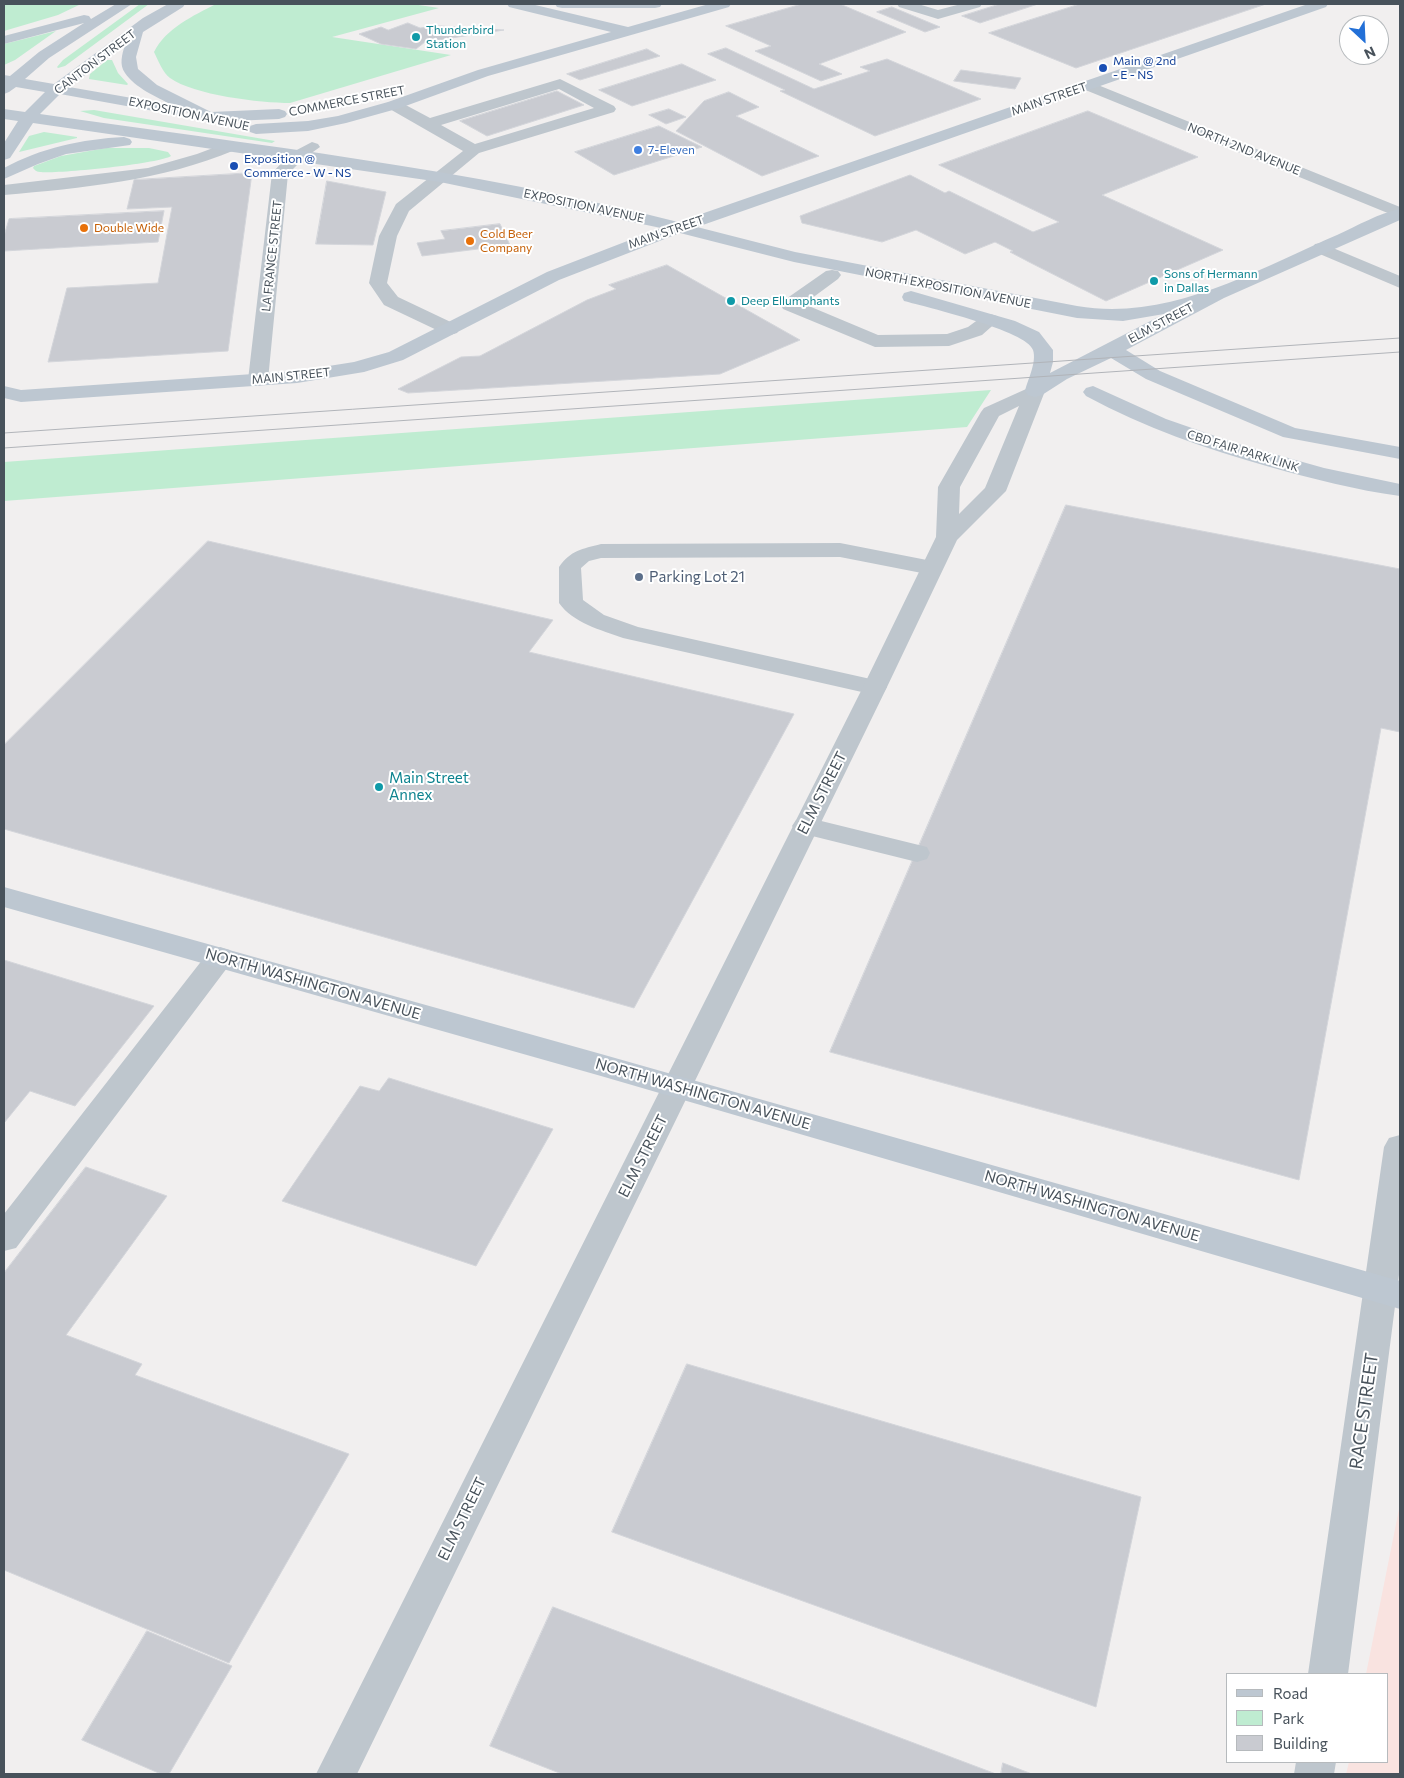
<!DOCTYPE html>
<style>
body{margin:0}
#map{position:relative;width:1404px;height:1778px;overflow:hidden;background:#f1efef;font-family:Commissioner,sans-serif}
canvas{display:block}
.frame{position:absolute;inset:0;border:5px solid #48525b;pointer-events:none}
.legend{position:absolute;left:1226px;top:1673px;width:162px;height:90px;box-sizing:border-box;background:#fff;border:1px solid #b6babd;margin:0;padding:6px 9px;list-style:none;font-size:15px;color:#48525b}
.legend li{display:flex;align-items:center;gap:10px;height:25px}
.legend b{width:25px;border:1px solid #b6babd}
.north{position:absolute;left:1339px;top:15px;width:50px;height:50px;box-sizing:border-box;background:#fff;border:1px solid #b6babd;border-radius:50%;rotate:155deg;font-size:14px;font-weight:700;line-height:20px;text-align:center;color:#48525b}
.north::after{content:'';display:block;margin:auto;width:18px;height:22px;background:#2370d7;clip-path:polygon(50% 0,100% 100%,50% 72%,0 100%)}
</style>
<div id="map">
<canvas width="1404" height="1778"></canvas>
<div class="frame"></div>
<ul class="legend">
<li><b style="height:6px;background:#bdc7d1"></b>Road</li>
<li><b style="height:14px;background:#bfecd1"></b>Park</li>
<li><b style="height:14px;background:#c9cbd1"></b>Building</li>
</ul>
<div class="north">N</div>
</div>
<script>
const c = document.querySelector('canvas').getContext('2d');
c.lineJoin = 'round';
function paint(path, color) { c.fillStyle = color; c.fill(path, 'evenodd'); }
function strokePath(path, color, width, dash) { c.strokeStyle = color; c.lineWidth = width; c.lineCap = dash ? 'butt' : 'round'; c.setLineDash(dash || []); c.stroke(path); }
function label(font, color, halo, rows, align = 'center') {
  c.font = font + ' Commissioner,sans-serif'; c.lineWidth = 4; c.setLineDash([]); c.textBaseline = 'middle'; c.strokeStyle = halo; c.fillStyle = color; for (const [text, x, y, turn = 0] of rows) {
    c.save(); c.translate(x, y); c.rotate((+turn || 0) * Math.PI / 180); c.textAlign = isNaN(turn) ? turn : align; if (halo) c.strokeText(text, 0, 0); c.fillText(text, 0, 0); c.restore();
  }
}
paint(new Path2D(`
 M1400,1504V1774H1346L1349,1762H1388V1674H1366Z`), '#f9e3e0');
paint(new Path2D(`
 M4,4H81L58,15L4,31Z
 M140,4H149L65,66L58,68L57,67L63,60Z
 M216,4H412L439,8L332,37L451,55L290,103C261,103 193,95 170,78C163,73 158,60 154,52C166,28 193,16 216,4Z
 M56,31L15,60L4,65V44Z
 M107,60H112L118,73L128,84L127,85L89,79L90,74Z
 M94,110L275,141L272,143L104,118L80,111Z
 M44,132L77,137V138L19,152L29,136Z
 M106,148H149L168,152L171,156C158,164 57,174 40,172C35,171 36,171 33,168L34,166L61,156Z
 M991,390L967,427L4,501V462Z`), '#bfecd1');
const building = new Path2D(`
 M802,4H840L906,32L819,64L842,74L821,81L755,51L771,46L726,26Z
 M1000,4H1038L980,23L962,16Z
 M1080,4H1266L1076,68L989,33Z
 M892,7L940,27L925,32L877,12Z
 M408,23L420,28L440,26L504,30L425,42L416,49L381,44L359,34L381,27L388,30Z
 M726,48L814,89L870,71L860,67L887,59L981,99L875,136L780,91L785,90L708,54Z
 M647,49L660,56L580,80L567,74Z
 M682,64L716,80L632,106L599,90Z
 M961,70L1021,78L1015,89L954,81Z
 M557,91L584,105L487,136L460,121Z
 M729,92L759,107L736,116L819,156L762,176L676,131L704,101Z
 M669,109L686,117L666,124L649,115Z
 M1088,111L1198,157L1102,195L1223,250L1106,301L1029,262L1010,252L1013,251L995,242L965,254L916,230L882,242L802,223L800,216L910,175L945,193L949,191L1033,232L1059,222L939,165Z
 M659,126L702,147L614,175L575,152Z
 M252,173L228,351L48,362L67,288L158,283L172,207L127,209L134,180Z
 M327,181L386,192L373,245L316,244Z
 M164,211L158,242L4,251V236L9,219Z
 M500,224L510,245L422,256L417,243L445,239L441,231Z
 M667,265L800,340L720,374L408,393L398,389L461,357L480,356L587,300L616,289L609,285Z
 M1066,505L1400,569V732L1381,728L1299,1180L830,1052Z
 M208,541L553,620L529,652L794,714L634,1008L4,829V745Z
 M4,960L154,1006L75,1106L30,1091L4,1123Z
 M389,1078L553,1129L476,1266L282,1201L360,1086L379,1091Z
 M86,1167L167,1196L66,1335L142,1364L135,1375L349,1454L229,1663L4,1570V1273Z
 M687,1364L1141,1497L1096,1707L612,1532Z
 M553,1607L996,1774H562L490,1746Z
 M147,1631L232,1666L169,1774H161L82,1740Z
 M1003,1763L1032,1774H1001Z`);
paint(building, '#c9cbd1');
strokePath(building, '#d3d5da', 1);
paint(new Path2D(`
 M897,4H918L938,10L961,4H982L980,7L938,19L899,7Z
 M560,79L614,106L616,109L614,112L479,153L409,211L397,236L387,283L398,297L457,325L460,329L457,333L450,335L443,333L384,305L369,283L379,236L396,204L463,151L388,108L386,105L388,102H400L430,118ZM559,89L594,108L475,144L441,125Z
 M229,142L235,144L237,147L235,150C161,181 82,188 4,195V185L148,168L197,154Z
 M1321,243L1400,276V288L1315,252L1312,248L1315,244Z
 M832,270L838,271L841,275L838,279L804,304L878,335L947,334L968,327L983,316L990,314L997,316L999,320L982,335L949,346L875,347L783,309L781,305L783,301L826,271Z
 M840,543L932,561L940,563L943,568L940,573L932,575L840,557L601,558L589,561L581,568L583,600L604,615L638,627L884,682L887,687L884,692L875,695L623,638C601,630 573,623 559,603V567C571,550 582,549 601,544Z
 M805,817L927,847L930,853L927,859L917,862L796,832L792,826L796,820Z
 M220,947L230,950L234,957L230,964L16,1248L4,1251V1214L210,950Z`), '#bec6cd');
paint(new Path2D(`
 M1088,81L1400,207V218L1083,89L1080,86L1083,83Z
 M312,142L318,144L320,147L303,159L288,174L268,380L265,384L258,386L251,384L248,380L272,173L291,153Z
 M1035,385L1042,387L1045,391L1006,491L957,540L887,687L357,1774H316L863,687L936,537L938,487L981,412L984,408ZM1019,406L985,488L959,514L960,487L999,416Z
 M1400,1135V1267L1348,1674H1308L1384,1147L1389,1138Z
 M1296,1762H1336L1334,1774H1294Z`), '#bec6cd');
paint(new Path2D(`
 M116,4H132L49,58L25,79L54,84L143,18L168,4H185L183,7L143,32L136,57L138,69L157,85L211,112L279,109L285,111L287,114L285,117L279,119L208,122L184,111L182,113L176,115L60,94L40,114C253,145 469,168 678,222L1308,4H1328L1326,7L697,227L795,252L1077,306C1169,322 1256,270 1337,235C1357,226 1379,213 1400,209V220L1224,298L1126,350L1160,371L1295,428L1400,447V459L1283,437L1146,379L1111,358L1067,379L1042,395L1035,397L1028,395L1025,391C1028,379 1037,362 1033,350C1028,331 926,307 904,301L902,297L904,293L911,291L918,293L1015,321L1039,332L1053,350V362L1050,373L1164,314L1123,321L1077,318L794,262L680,233L559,280L403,360L364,372L297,383L21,402L4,398V386L21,390L297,371L354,362L389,352L547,272L661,228L440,182L33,123L10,158L4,160V143L18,121L4,119V109L25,112L45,92L16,87L9,92L4,94V75L10,76L39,52L84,23L4,44V36L84,15L89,16L91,19ZM125,45C122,54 119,65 125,73C135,88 157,97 172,105L69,87Z
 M507,4H531L628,27L709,4H731L729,7L488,76L400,108L346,123L308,131L256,134L250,132L248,129L250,126L256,124L308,121L338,116L388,102L478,70L611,32L509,7Z
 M555,4H662L660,7L655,8H562L557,7Z
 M124,137L130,139L132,142L130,145L66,154L38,164L4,179V168C41,148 82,139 124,137Z
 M1093,386L1166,419L1235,443L1324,468L1400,484V496C1356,490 1313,479 1270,467C1206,449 1145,428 1086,396L1083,392L1086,388Z
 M4,887L601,1054L1400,1281V1309L601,1076L4,907Z`), '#bdc7d1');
strokePath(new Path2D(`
 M4,433L1400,338
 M4,448L1400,352`), '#b1b4b9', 1);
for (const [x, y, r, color] of [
 [416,37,5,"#0f9aa8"],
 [1103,68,5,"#1a4fb4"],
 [638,150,5,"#3f7fe0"],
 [234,166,5,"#1a4fb4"],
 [84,228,5,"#e8710a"],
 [470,241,5,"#e8710a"],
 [1154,281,5,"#0f9aa8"],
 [731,301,5,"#0f9aa8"],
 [639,577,5,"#5c6f8a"],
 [379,787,5,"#0f9aa8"]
]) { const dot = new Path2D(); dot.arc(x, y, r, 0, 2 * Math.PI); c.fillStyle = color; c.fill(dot); strokePath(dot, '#fff', 2); }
label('12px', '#0d838f', '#fff', [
 ["Thunderbird",426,30],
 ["Station",426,44],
 ["Sons of Hermann",1164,274],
 ["in Dallas",1164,288],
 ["Deep Ellumphants",741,301]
], 'left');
label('12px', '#164399', '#fff', [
 ["Main @ 2nd",1113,61],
 ["- E - NS",1113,75],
 ["Exposition @",244,159],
 ["Commerce - W - NS",244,173]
], 'left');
label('12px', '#48525b', '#fff', [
 ["CANTON STREET",95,62,-37],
 ["MAIN STREET",1049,99,-19],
 ["COMMERCE STREET",347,101,-11],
 ["EXPOSITION AVENUE",189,114,12],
 ["NORTH 2ND AVENUE",1244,149,22],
 ["EXPOSITION AVENUE",584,206,12],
 ["MAIN STREET",666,232,-19],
 ["LA FRANCE STREET",272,256,-84],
 ["NORTH EXPOSITION AVENUE",948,288,11],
 ["ELM STREET",1161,323,-28],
 ["MAIN STREET",291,376,-6],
 ["CBD FAIR PARK LINK",1243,451,17]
]);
label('12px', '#366cbe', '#fff', [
 ["7-Eleven",648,150]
], 'left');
label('12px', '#c56008', '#fff', [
 ["Double Wide",94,228],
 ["Cold Beer",480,234],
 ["Company",480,248]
], 'left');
label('15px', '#4e5e75', '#fff', [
 ["Parking Lot 21",649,577]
], 'left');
label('15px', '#0d838f', '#fff', [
 ["Main Street",389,778],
 ["Annex",389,795]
], 'left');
label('15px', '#48525b', '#fff', [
 ["ELM STREET",822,793,-63],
 ["NORTH WASHINGTON AVENUE",313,984,16],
 ["NORTH WASHINGTON AVENUE",703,1094,16],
 ["ELM STREET",643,1156,-63],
 ["NORTH WASHINGTON AVENUE",1092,1206,16],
 ["ELM STREET",462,1519,-64]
]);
label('18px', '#48525b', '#fff', [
 ["RACE STREET",1364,1411,-82]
]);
</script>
